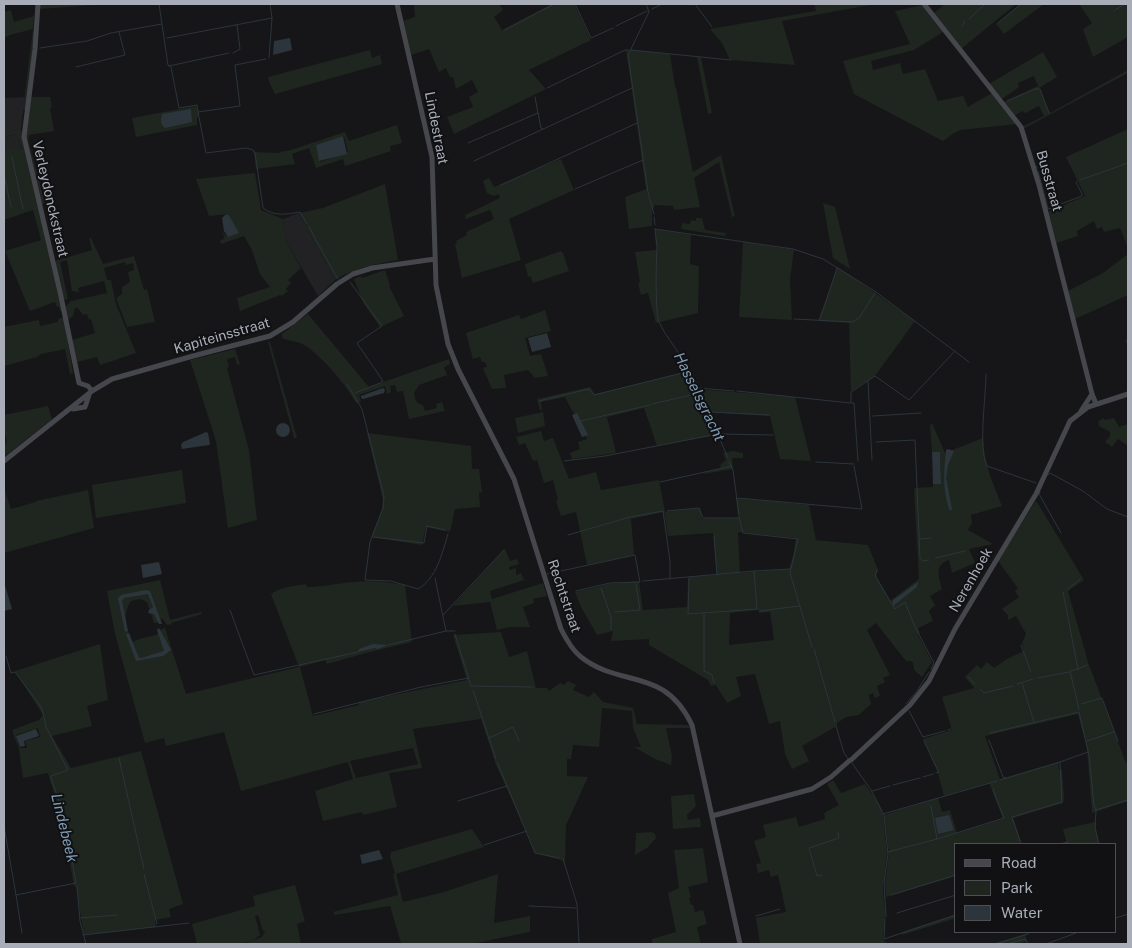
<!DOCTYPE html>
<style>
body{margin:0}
#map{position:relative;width:1132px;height:948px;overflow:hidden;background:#161618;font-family:"Public Sans",sans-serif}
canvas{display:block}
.frame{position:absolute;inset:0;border:5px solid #a8adb8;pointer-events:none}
.legend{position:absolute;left:954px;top:843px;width:162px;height:90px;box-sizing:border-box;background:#111113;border:1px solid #4d4f55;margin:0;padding:6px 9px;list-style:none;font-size:15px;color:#a8adb8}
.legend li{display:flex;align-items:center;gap:10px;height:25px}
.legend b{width:25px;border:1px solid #4d4f55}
</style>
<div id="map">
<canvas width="1132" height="948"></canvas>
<div class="frame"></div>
<ul class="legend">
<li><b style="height:6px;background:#45474d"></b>Road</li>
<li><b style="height:14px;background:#1e261f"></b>Park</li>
<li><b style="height:14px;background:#2c353c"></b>Water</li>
</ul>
</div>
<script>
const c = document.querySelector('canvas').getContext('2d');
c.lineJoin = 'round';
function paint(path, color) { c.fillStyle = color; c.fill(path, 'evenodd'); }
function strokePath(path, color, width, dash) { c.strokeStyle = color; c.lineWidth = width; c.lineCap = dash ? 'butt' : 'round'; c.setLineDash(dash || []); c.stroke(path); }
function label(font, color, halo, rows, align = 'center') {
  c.font = font + ' "Public Sans",sans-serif'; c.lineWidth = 4; c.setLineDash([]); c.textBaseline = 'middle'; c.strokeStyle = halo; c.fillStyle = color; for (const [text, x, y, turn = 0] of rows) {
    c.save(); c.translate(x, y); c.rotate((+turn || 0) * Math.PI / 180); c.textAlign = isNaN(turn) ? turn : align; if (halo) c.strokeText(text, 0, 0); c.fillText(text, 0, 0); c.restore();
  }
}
paint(new Path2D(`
 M25,97L21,129L5,133L7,137L16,134L22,150L4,152V98Z
 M299,213L335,280L318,296L286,241L283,219Z`), '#222225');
paint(new Path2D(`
 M40,4H108L40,9Z
 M414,4H499L503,10L494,17L502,30L552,4H574L591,40L529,70L546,89L454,134L447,117L473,107L469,97L478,92L472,80L456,89L453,77H450L446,68L439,72L429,49L411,55L403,21L415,17Z
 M814,4H876L782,21L795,65L730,60L722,43L710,29L816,11Z
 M945,4H1016L961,49L934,13Z
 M1020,4H1044L1004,34L996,24Z
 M1079,4H1128V37L1093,57L1083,29L1092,23Z
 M922,5L943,32L914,50L871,61L873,70L900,63L903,74L925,69L938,101L963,96L968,107L992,93L1017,124L961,130L954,133L943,141L854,94L843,61L910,44L895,11Z
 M11,10L14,22L34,16L33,29L35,31L26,110H23L33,29L10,35L4,38V12Z
 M626,49L670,54L675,87L676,88L693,172L721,155L735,216L732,217L719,162L694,178L700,207L674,210L673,206L655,205L652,211V226L629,229L625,197L646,189Z
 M370,50L372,58L380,55L382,64L275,94L270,84L268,77Z
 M1043,52L1057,77L1039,88L1050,113L1128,70V73L1023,129L1022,127L1044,116L1039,106L1025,113L1023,111L1015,115L1004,102L1038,86L1034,76L1018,83L1019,87L1002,99L989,84Z
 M697,57H701L712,113L708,114Z
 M33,97H50L52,107L50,108L54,131L29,135L28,140L45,203L42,204L25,137L31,98Z
 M196,106L199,112L197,119V125L136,137L132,118Z
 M397,125L402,143L390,146L391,151L345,166L343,159L316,168L309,148L292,154L295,164L256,169L254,150L255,152L280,153V152L291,150L345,132L349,141ZM344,136L348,152L320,162L316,145Z
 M21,129L62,311H60L59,306L57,307L55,302L30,311L5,251L41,240L33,210L4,220V152L14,148L22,149L16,134L5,137L4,133Z
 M1128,129V248L1120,228L1104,232L1102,227L1097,229L1094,221L1077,231L1078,236L1056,243L1048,212L1085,196L1066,157Z
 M561,159L574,190L509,219L521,260L462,278L455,244L457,243L456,241L467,235L466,232L494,219L490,210L466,219L465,215L500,198L498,194L494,196L487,193L483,181L489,178L494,187Z
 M255,173L261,210L283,219L286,241L301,268L288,280L291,283L286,289L288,291L282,296L280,295L240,311L237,298L270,287L260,274L252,250L244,236L221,244L220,240L224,239L223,231L226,237L229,215L228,214L209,216L196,179Z
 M385,184L398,260C375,264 355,268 335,280L299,213L323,208Z
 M823,203L835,207L850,269L833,258Z
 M696,218H702L705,230L726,233L725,236L681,229L682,223L690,224L691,220L696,221Z
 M655,229L691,235L690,264L699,266L698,313L656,323L648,293L641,295L638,283L640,282L635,252L656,250Z
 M89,238H91L103,264L134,256L144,290L147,289L155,322L127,327L116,298L122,294V287L130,282L128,272L134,270L133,263L126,265L125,262L104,268L107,280H111L116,304L136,353L100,365L97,357L77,362L72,340L95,333L91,319L89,320L87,314L83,315L78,308H75L73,316L68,320L65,307L71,301L107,293L104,281L78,288L79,292L72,291L67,260L60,262L68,299L63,300L55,261L92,250Z
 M743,242L794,250L790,279L792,320L739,317Z
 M561,251L563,253L569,271L533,283L531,277L528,276L525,264Z
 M1128,254V295L1075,319L1068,291L1103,273Z
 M838,267L915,321L875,376L851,391L849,323L818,321Z
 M385,270L390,285L389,286L404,316L380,327L364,304L354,279L361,276L362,278Z
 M545,310L551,331L525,338L530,356L541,354L548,376L535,378L528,370L504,375L506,388L492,389L483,368L487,367L485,362H482L480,357L473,359L466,333L519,315L521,319Z
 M308,314L369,387L449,359L450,364L444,367L447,375L419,385L414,393C415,399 416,404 423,405L425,411L437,408L436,404L442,402L445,411L409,419L403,391L397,392L395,385L390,386L391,392L387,394L385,386L359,395L361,402L356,403C347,386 321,355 304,345C298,341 289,341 282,338V334Z
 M64,317L73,373L70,374L65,349L41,354L37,357L4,366V327L39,320L40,326L58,322V319Z
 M268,342H270L297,438H294Z
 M235,349L240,364L237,365L235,357L227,359L229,367L227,368L249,450L257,520L228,528L216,441L190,360Z
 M690,371L697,389L795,397L811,461L780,459L770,416L709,412L716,435L657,446L644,408L607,417L616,453L572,459L570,453L580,449L578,442L587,439L565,397L541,402L542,410H540L537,399L590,387L595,394Z
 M48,406L52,419L4,457V448L7,441L4,431V415Z
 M543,412L545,426L518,433L515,418Z
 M1103,418L1105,420L1114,418L1119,427L1128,424V446L1118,439L1112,447L1105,442L1110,436V432L1099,426L1098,422Z
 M932,423L945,453L983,438C984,463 993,484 1002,506L971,515L972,523L968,530L993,544L969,549L975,563L952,573L949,560C934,564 939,578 942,589L930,596L935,605L929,611L933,621L918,628L920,633L918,635L932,662L922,677L914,670L913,663L911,661H906L876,623L867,630L890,675L883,678L885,682L877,686L880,696L875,698L873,693L869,695L871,704L859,715L846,717L837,723V726L802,746L809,761L792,769L785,754L780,721L769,724L755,674L736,677L741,696L727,703L716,685L711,686L708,680L649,645V639L611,641L613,631L597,635L581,607L575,592L598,587L608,584L639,581L643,610L687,607L688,577L717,575L713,533L668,536L664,512L631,519L634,555L587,565L576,512L561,516L556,501L558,500L553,480L544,483L537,460L533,461L525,443L519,445L516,437L541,431L544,441L553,438L569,479L596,472L601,490L659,480L665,512L700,508L702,519L738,518L736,498L809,505L816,540L868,545L878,570L876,575L890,601L919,579L914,488L933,487V484L941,483L940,452H932L930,425ZM738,532L796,538L793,556L789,569L740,573ZM758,610L759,613L770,612L774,640L729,645L730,613Z
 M367,433L471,446L472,469H479L482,492L479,493L480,507L455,509L450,532L426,527L422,545L371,537L382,510L383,500Z
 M733,451L743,453V458H732L733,469L704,474V473L721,468L720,465L726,460L723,453Z
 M182,470L186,503L96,518L92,485Z
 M4,488L11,509L36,502V501L88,490L94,528L4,553Z
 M1035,502H1037L1084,580L1068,591L1088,662L1126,763L1128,762V801L1092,813L1087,748L1078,714L985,736L1000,779L1058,762L1059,770H1062L1064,797L1063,803L1013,818L1022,844H956V876L886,897L885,883L889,853L884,815L938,798L942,812L950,810L957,833L1003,819L989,783L944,796L937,770L923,739L952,730L942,697L974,688L965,677L977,665L981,669L987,662L994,668L1007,659L1024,651L1022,643L1026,634L1016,616L1008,620V615L1002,609L1019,597L1015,591L1018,588L998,561Z
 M505,549L510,561L517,559L519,564L509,567V570L516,568V575L521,573L524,580L490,591L492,599L543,583L547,596L533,599L534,603L523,607L530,627H509L497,630L490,602L453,606Z
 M160,580L170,620L201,612L202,614L171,623L172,624L167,625L162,618L157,623H154L147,602L140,599L131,601C122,614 126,628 132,642C141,638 149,637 158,634L157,631L165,628L186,694L299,667L271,594C280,587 295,586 306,584L307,587C322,587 338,583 354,582C371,580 388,582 405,585L412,642L366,653L327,664L325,660L300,667L313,716L359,705V702L467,680L453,635L501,632L509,657L527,651L536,688H547L549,691L560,683L564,685L568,681L576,685L573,690L589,697L594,692L603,702L633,708L637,724L689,725L690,728H666L672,756L671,765L655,759L634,747H641L633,728L632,711L602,708L599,747L573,745L571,759H567V776L588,777L566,825L565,861L535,853L525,828L496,765L481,719L413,729L422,768L389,773L397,807L363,815L362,812L323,821L315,791L353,779L348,762L241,791L224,732L166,746L164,738L145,743L115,634L107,591ZM413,748L418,764L356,778L350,761Z
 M100,644L108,700L87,706L92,726L52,736L71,768L141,751L183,904L169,909L171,917L155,920L156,927L84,935L76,886H74L62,819L48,773L23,778L19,750L12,730L39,720L43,715L15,671ZM38,728L40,737L25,741L27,748H19L16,735Z
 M833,780L841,793L865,784L879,804L883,814L887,853L883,887L885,914L883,938L885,944H760L756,918L786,912L778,875L771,877L769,870L758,873L756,864L761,863L754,841L766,837L763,825L796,817L799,827L825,819L824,813L839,805L827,784Z
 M694,794L696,806L687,815L688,820L700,818L701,827L673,829L671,796Z
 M1095,822L1099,844H1067L1063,829Z
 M472,829L484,847L396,874L403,902L444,892L498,874L494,923L530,916V932L471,944H398L401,943L390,906L335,915L333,912L398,895L393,874L395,873L390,857L391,852Z
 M652,832L655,834L656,838L647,848L635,855L636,833Z
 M703,848L708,882L688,887L691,897L689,898L691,905H693L695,912L703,910L707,924L697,927L701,944H705H652V939L676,932L668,893L679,888L674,850Z
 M295,885L305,921L297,924L301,944H243L262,937L265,931H263L258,915L255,916L260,935C248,948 214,944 197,944L192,924L255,906L253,896Z
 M956,914V918L902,935V932Z
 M1025,934L1027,941L1018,944H993Z`), '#1e261f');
paint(new Path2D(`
 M290,38L292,50L273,55L274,41Z
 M191,109L192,122L165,128C160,124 161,120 162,114Z
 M343,136L347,154L319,161L316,145Z
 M228,214L239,233L228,237L224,231L222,218L225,215Z
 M547,333L551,347L532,352L528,338Z
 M383,388L385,390L384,393L363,399L361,398V396Z
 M577,413L588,435L582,437L572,415Z
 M276 430a7 7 0 1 1 14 0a7 7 0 1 1-14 0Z
 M206,432L208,433L210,444L209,445L182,449L181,445L183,442Z
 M948,449L954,451L948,465L946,478L952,509L950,511C942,488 944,474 946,450Z
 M932,452H940L941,484H933Z
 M159,562L162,574L143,578L141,565Z
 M4,582L12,609L4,611Z
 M918,582L917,587L893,606V600Z
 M145,590L150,591L162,624H159L154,614L148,613L149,610L153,607L148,594L124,598L122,601L128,631L125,632L118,598L121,595Z
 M159,628L171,650L163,656L136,661L126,634L129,633L139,658H141L164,651L157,630Z
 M373,644L388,645L378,649L375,648L358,652L359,649Z
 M36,729L39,736L24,741L25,746L20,747L16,736Z
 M949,815L954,830L938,834L935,818Z
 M379,850L383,859L362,864L360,855Z`), '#2c353c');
strokePath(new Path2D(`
 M159,4L168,65L171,67L179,108L197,105L198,111
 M575,4L591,38L613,28
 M646,4L649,12L628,55L648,192L654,214
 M695,4L712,27
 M652,9L662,4
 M1115,10L1125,4
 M969,19L985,4
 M998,23L1021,4
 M616,26L647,11
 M962,26L965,21
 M505,30L554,4
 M167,38L272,18
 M40,48L87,41L111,33L162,24
 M631,50L731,60
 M233,53L240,49L237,25
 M269,58L272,18L270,4
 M266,59L235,65L240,106L198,112L206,153L246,148L253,150L255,153L263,208C274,217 288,214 300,212L307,224
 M169,66L229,53
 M76,67L125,55L119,32
 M547,88L625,50L627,51
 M535,97L538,113
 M1007,101L1035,89H1040L1049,113
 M468,143L538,113L541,128L543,129
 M12,157L23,209
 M474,161L632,88
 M1036,166L1037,168
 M1038,171L1048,209L1082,196V194L1076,182L1077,181
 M4,175L11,207
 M1080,180L1128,163
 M501,185L637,123
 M575,189L643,160
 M654,217L655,225
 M309,227L315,238
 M655,229L793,249L823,259L876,292L969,362
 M655,229L657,247
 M315,239L323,252
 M657,249C656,262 655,312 659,322C666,337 681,355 690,370C705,399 715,429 728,458
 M323,253L338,279
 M350,282L382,326L357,343L383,381L381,382
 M794,319L852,322L859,318L875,293
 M820,319L837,268
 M1126,341H1128
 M986,374C986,396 978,449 987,466L1036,483
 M868,381L872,460
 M347,384L362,409L384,496L383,508L370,542L365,580L391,581L418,589C437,578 442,553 448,534
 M698,388L734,391
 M737,391L850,403
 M355,393L380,383
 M539,401L589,389L594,395L690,371
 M652,404L700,393
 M710,412L769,415
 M873,416L921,413
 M581,421L650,405
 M719,434L773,435
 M876,442L915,440L920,558L923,561L929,560
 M564,461L605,456L718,434
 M729,461L733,470L739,515
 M858,461L854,403H851V392L875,376L909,400L955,351
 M816,462L854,464
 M1048,475L1050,473L1083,491L1107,509L1128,517
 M660,482L732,466
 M1040,492L1039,494L1061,533
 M737,498L862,509L854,466
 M667,511L699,508L703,518H738
 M739,517L743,533L798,539L790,573L812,647
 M568,535L630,517L663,511L670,561V579
 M714,536L717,575
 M373,537L424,543L427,526L445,530
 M920,539L931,538
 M936,558L965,551
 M877,570L875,576L895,609L905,602L915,627L934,663L931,669
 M547,574L635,555L640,582L610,583L576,591
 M435,578L446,631H455
 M689,579L688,614L757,609L754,571L790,569
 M643,581L754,571
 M601,588L611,617V630
 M1068,589L1080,579
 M1063,592L1078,669L1070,671L1079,709
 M230,610L254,675L358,652
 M760,611L799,606
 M615,612L640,610L636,584
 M704,614V671L712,675L714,683
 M443,615L504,550
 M455,634L471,686L533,687
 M388,645L446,631
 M1021,645L1031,672
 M814,649L835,722
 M4,651V653
 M1078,669L1087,665
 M968,677L975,684
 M1038,678L1069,672
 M1022,683L1034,722
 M1017,684L1033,679
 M980,689L984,693L1013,686
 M473,690L496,759
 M917,691L929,672
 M906,704L916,692
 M1081,704L1102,698L1118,741
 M909,711L923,737L945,731
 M314,714L421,687L469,678
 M836,726L844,753L849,760
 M948,730L951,729
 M990,733L1079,712L1089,755L1094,805L1096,810
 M489,738L513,727L519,741
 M989,740L1003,777L1007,778L1060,762
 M924,741L938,771L939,772L936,773
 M1087,741L1114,732
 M119,758L144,869
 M497,762L535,853L559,858
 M852,763L871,790L884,815
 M923,777L933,774
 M1000,780L1006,778
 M893,785L920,778
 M872,791L890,786
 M458,801L507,786
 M883,814L997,781
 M884,816L888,854L884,882L886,917
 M4,826L16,895L76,883L65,818L51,778V776L68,770L46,727L43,713L41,707L15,672L11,673L6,656
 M937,839L1004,818L993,789
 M1021,844L1012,817L1062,802L1060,762L1088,752
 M1059,844L1068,842V844
 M1099,844L1095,828L1096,810L1128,800
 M484,845L527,831
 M888,852L937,839L931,806
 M563,859L577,904L579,943
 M144,874L157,924
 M822,875L817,876L809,848L839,838L838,832
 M77,886L80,921L86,944
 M16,895L22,933
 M891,895L956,875
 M529,906L576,908
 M897,913L956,895
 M756,916L780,909
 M80,918L117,915
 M1116,918L1128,914
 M885,919L884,939L956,915
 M83,935L189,923
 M885,942L886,944
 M995,944L1028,934V932
 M1007,944L1025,939L1028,944
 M1046,944L1076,933`), '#2c353c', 1);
strokePath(new Path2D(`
 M38,4L35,49L24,137L60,292L79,383L88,386L92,391
 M397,4L432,157L436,285L448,344L458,369L514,479L561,629C566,639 572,650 581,657C622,689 664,666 692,725L740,944
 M924,4L1021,127L1039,185L1092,394L1096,404
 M73,409L85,407L89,395
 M1081,411L1092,394
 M4,461L92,391L112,379L193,356L270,336L293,322L337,284L353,274L372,268L435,259
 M851,760L910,705L929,681L955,629L1036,494L1070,421L1088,407L1128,394
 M712,816L812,789L831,777L849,761`), '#45474d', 5);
label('14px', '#a8adb8', '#111113', [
 ["Lindestraat",436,128,79],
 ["Busstraat",1049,181,74],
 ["Verleydonckstraat",50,199,77],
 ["Kapiteinsstraat",222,336,-16],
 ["Nerenhoek",971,580,-60],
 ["Rechtstraat",564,596,71]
]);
label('italic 15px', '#7f9bb3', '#111113', [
 ["Hasselsgracht",699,397,64],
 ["Lindebeek",64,828,76]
]);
</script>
